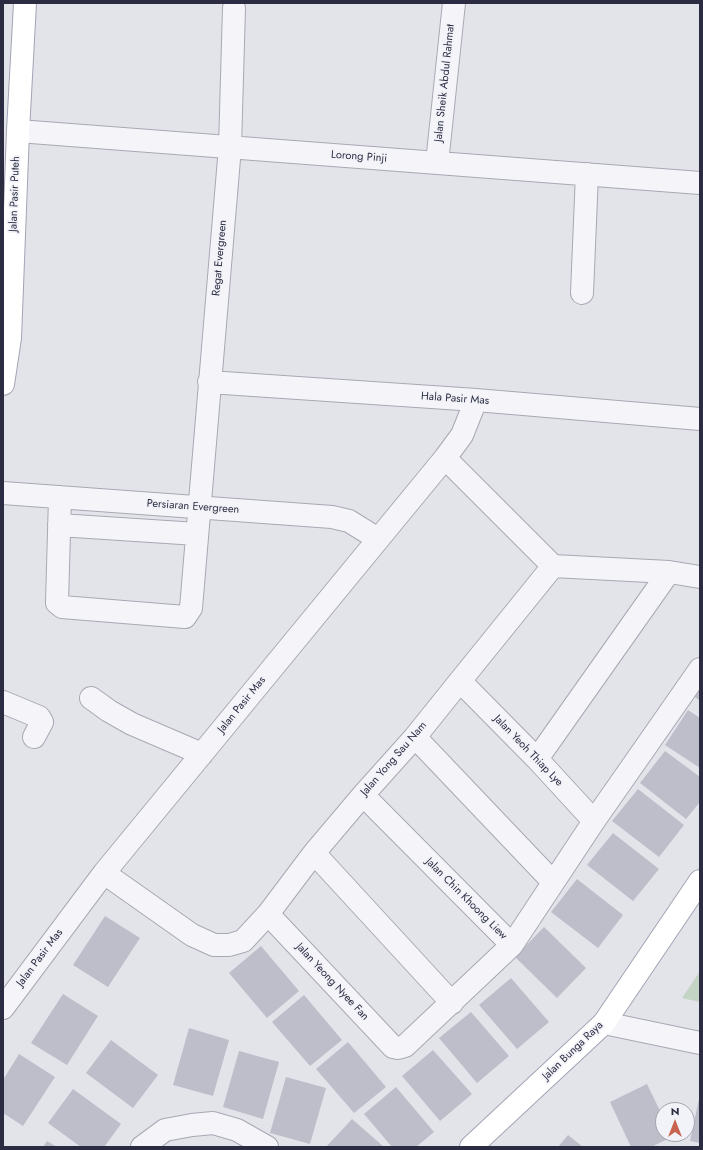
<!DOCTYPE html>
<style>
body{margin:0}
#map{position:relative;width:703px;height:1150px;overflow:hidden;background:#e3e3ea;font-family:Jost,sans-serif}
canvas{display:block}
.frame{position:absolute;inset:0;border:4px solid #2b2c42;pointer-events:none}
.north{position:absolute;left:655px;top:1102px;width:40px;height:40px;box-sizing:border-box;background:#f2f3f8;border:1px solid #a2a3af;border-radius:50%;rotate:0deg;font-size:11px;font-weight:700;line-height:16px;text-align:center;color:#2b2c42}
.north::after{content:'';display:block;margin:auto;width:14px;height:18px;background:#c8634f;clip-path:polygon(50% 0,100% 100%,50% 72%,0 100%)}
</style>
<div id="map">
<canvas width="703" height="1150"></canvas>
<div class="frame"></div>
<div class="north">N</div>
</div>
<script>
const c = document.querySelector('canvas').getContext('2d');
c.lineJoin = 'round';
function paint(path, color) { c.fillStyle = color; c.fill(path, 'evenodd'); }
function strokePath(path, color, width, dash) { c.strokeStyle = color; c.lineWidth = width; c.lineCap = dash ? 'butt' : 'round'; c.setLineDash(dash || []); c.stroke(path); }
function label(font, color, halo, rows, align = 'center') {
  c.font = font + ' Jost,sans-serif'; c.lineWidth = 3.5; c.setLineDash([]); c.textBaseline = 'middle'; c.strokeStyle = halo; c.fillStyle = color; for (const [text, x, y, turn = 0] of rows) {
    c.save(); c.translate(x, y); c.rotate((+turn || 0) * Math.PI / 180); c.textAlign = isNaN(turn) ? turn : align; if (halo) c.strokeText(text, 0, 0); c.fillText(text, 0, 0); c.restore();
  }
}
paint(new Path2D(`
 M700,971V1002L682,998Z`), '#c4d4c5');
paint(new Path2D(`
 M700,688V701L694,696Z
 M688,710L700,718V768L665,745Z
 M665,751L700,777V802L686,819L640,783Z
 M638,789L684,825L659,857L612,821Z
 M613,833L659,869L633,901L587,865Z
 M577,879L623,915L598,948L551,912Z
 M105,916L140,938L108,987L73,965Z
 M544,927L586,968L557,998L515,957Z
 M261,946L299,991L267,1018L229,973Z
 M511,978L549,1022L517,1049L479,1005Z
 M63,994L98,1016L67,1065L31,1043Z
 M304,995L342,1040L310,1066L272,1022Z
 M471,1012L509,1056L477,1083L439,1038Z
 M189,1028L229,1040L213,1096L173,1085Z
 M111,1040L158,1075L133,1108L86,1073Z
 M348,1042L386,1087L354,1113L316,1069Z
 M433,1050L472,1094L440,1121L402,1076Z
 M239,1051L279,1062L263,1119L223,1107Z
 M19,1054L55,1077L23,1126L3,1113V1080Z
 M286,1077L326,1088L310,1144L270,1133Z
 M647,1084L663,1117V1134H671L672,1137L651,1147H631L610,1102Z
 M396,1087L434,1132L416,1147H392L364,1114Z
 M73,1089L121,1124L104,1147H81L48,1123Z
 M699,1099H700V1143L690,1141Z
 M352,1119L384,1147H326Z
 M568,1135L583,1147H558Z
 M47,1141L57,1147H43Z`), '#bdbeca');
const minor = new Path2D(`
 M18,131L700,183
 M437,163L454,3
 M582,293L587,174
 M209,382L476,400L700,419
 M445,458L553,566
 M3,493L332,517L349,521L378,539
 M60,497L57,603L62,607L185,617L191,608L230,147L234,8
 M59,525L197,534
 M460,681L537,759L594,821
 M91,698L109,711L132,724L202,754
 M3,702L39,717L42,722L34,737
 M415,737L553,882
 M537,759L669,572
 M314,853L452,1003
 M104,873L192,935L214,945H229L243,941L268,914L314,853L363,795L415,737L460,681L553,566L669,572L700,577
 M268,914L393,1047L398,1048L405,1046L512,945L363,795
 M512,945L594,821L700,669
 M3,1008L104,873L445,458L462,435L476,400
 M604,1023L700,1043
 M142,1147L165,1130L192,1125L213,1123L237,1130L267,1147`);
const major = new Path2D(`
 M3,384L10,338L18,131L25,3
 M471,1147L604,1023L700,881`);
strokePath(minor, '#a8a8b4', 24);
strokePath(major, '#a3a4b5', 24);
strokePath(minor, '#f5f5f9', 22);
strokePath(major, '#fff', 22);
label('11px', '#2b2c42', '#f2f3f8', [
 ["Jalan Sheik Abdul Rahmat",445,83,-84],
 ["Lorong Pinji",359,157,4],
 ["Jalan Pasir Puteh",15,194,-88],
 ["Regat Evergreen",220,258,-85],
 ["Hala Pasir Mas",455,399,4],
 ["Persiaran Evergreen",193,507,4],
 ["Jalan Pasir Mas",242,705,-51],
 ["Jalan Yeoh Thiap Lye",528,751,46],
 ["Jalan Yong Sau Nam",394,759,-49],
 ["Jalan Chin Khoong Liew",466,899,45],
 ["Jalan Pasir Mas",40,958,-53],
 ["Jalan Yeong Nyee Fan",332,982,47],
 ["Jalan Bunga Raya",573,1051,-44]
]);
</script>
